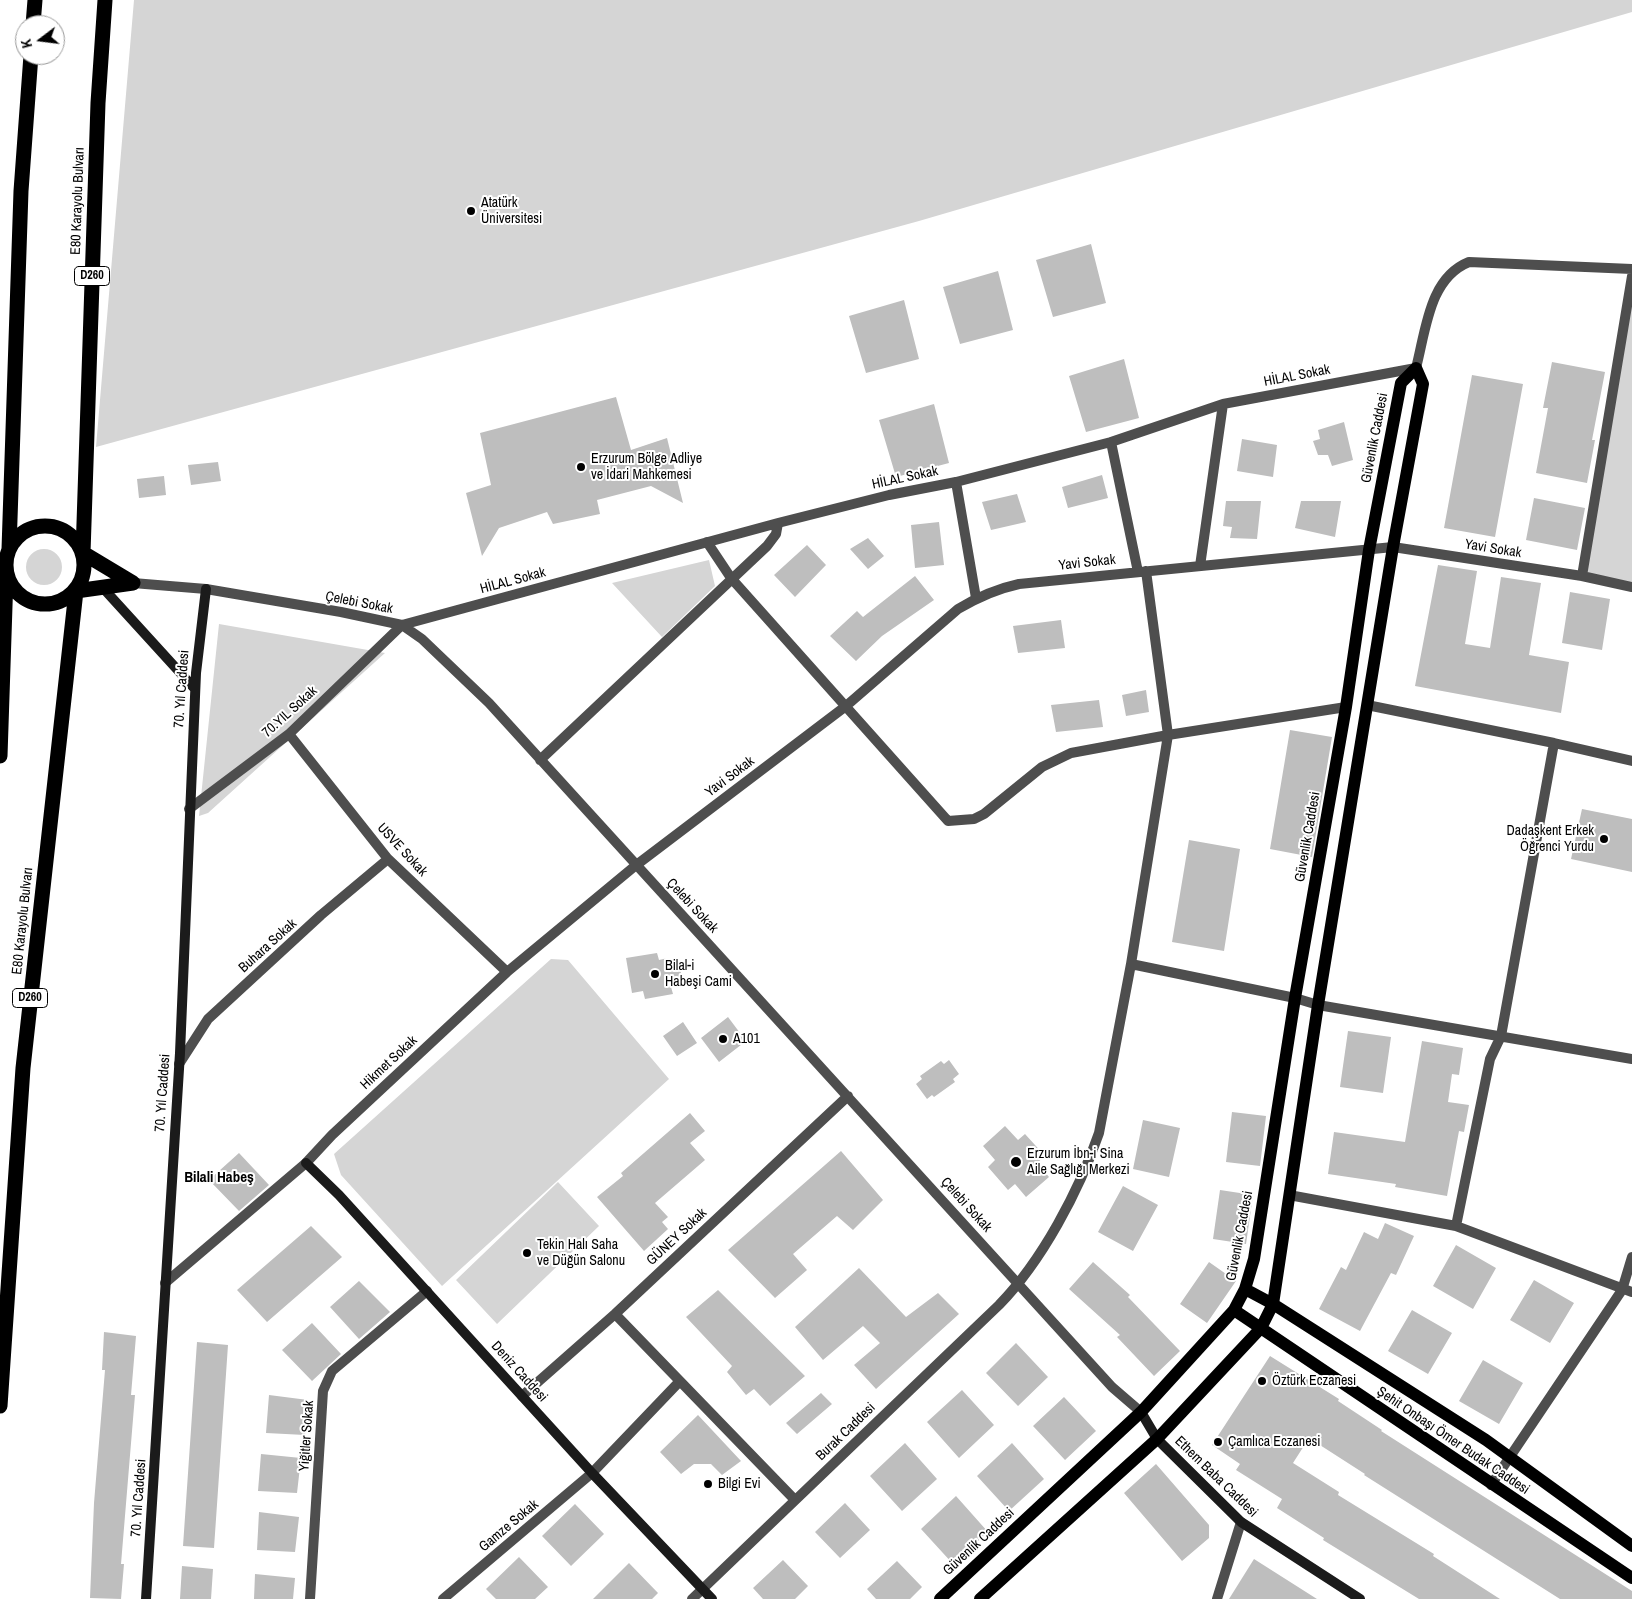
<!DOCTYPE html>
<meta charset="utf-8">
<style>
body{margin:0}
#map{position:relative;width:1632px;height:1599px;overflow:hidden;background:#fff;font-family:"Archivo Narrow",sans-serif}
canvas{display:block}
.north{position:absolute;left:15px;top:15px;width:50px;height:50px;box-sizing:border-box;background:#fff;border:1px solid #999;border-radius:50%;rotate:255deg;font-size:14px;font-weight:700;line-height:20px;text-align:center;color:#000}
.north::after{content:'';display:block;margin:auto;width:18px;height:22px;background:#000;clip-path:polygon(50% 0,100% 100%,50% 72%,0 100%)}
</style>
<div id="map">
<canvas width="1632" height="1599"></canvas>
<div class="north">K</div>
</div>
<script>
const c = document.querySelector('canvas').getContext('2d');
c.lineJoin = 'round';
function paint(path, color) { c.fillStyle = color; c.fill(path, 'evenodd'); }
function strokePath(path, color, width, dash) { c.strokeStyle = color; c.lineWidth = width; c.lineCap = dash ? 'butt' : 'round'; c.setLineDash(dash || []); c.stroke(path); }
function label(font, color, halo, rows, align = 'center') {
  c.font = font + ' "Archivo Narrow",sans-serif'; c.lineWidth = 4; c.setLineDash([]); c.textBaseline = 'middle'; c.strokeStyle = halo; c.fillStyle = color; for (const [text, x, y, turn = 0] of rows) {
    c.save(); c.translate(x, y); c.rotate((+turn || 0) * Math.PI / 180); c.textAlign = isNaN(turn) ? turn : align; if (halo) c.strokeText(text, 0, 0); c.fillText(text, 0, 0); c.restore();
  }
}
paint(new Path2D(`
 M134,0H1632V12L919,221L96,447Z
 M1632,276V584L1582,576Z
 M26 567a18 18 0 1 1 36 0a18 18 0 1 1-36 0Z
 M709,560L715,586L662,637L612,583Z
 M219,624L385,653L208,813L199,816Z
 M551,959L568,960L669,1079L442,1286L341,1175L334,1154Z
 M558,1182L599,1226L497,1324L456,1280Z`), '#d5d5d5');
paint(new Path2D(`
 M1091,244L1106,303L1053,317L1036,260Z
 M998,271L1013,330L960,344L943,287Z
 M904,300L919,359L866,373L849,316Z
 M1124,359L1139,418L1086,432L1069,376Z
 M1552,362L1605,372L1592,440H1595L1587,483L1536,473L1548,408H1543Z
 M1472,375L1523,384L1495,537L1444,528Z
 M616,397L631,450L667,438L683,503L651,486L597,500L600,514L553,524L547,512L499,528L482,556L466,493L491,485L480,433Z
 M934,404L949,463L896,477L879,420Z
 M1344,422L1353,460L1332,466L1328,455H1318L1313,441L1320,439L1318,430Z
 M1242,439L1277,445L1273,477L1237,471Z
 M218,462L221,481L191,485L188,465Z
 M1102,475L1108,498L1068,508L1062,487Z
 M164,476L166,495L139,498L137,479Z
 M1017,494L1026,522L991,530L982,502Z
 M1534,498L1585,508L1577,550L1526,540Z
 M1226,501H1261L1257,539L1230,538L1232,527L1223,526Z
 M1301,501H1341L1335,537L1295,528Z
 M939,522L944,565L915,568L911,525Z
 M868,538L884,556L868,569L850,549Z
 M807,545L826,565L795,597L774,575Z
 M1438,565L1477,571L1465,644L1490,648L1501,577L1541,583L1529,655L1569,662L1561,713L1415,686Z
 M915,576L934,600L882,636L856,661L830,636L857,611L863,617Z
 M1570,592L1610,599L1602,650L1562,643Z
 M1061,620L1065,648L1018,653L1013,626Z
 M1146,690L1149,712L1126,716L1122,695Z
 M1099,700L1103,727L1056,732L1051,705Z
 M1290,730L1332,737L1312,857L1270,849Z
 M1582,809L1632,819V872L1571,859Z
 M1189,840L1240,849L1224,951L1172,942Z
 M657,953L659,960L668,958L669,964L679,962L683,984L671,987L673,994L645,999L643,991L632,993L626,958Z
 M728,1017L746,1041L719,1062L701,1038Z
 M683,1022L697,1043L677,1056L663,1036Z
 M1348,1031L1391,1037L1383,1093L1340,1087Z
 M1422,1041L1463,1048L1459,1075L1452,1074L1448,1102L1469,1105L1464,1132L1459,1131L1447,1196L1395,1187L1396,1184L1328,1174L1334,1132L1405,1142Z
 M949,1060L959,1074L953,1079L955,1082L934,1097L932,1095L927,1099L916,1084L922,1079L920,1076L941,1061L944,1064Z
 M1232,1112L1266,1116L1260,1166L1226,1162Z
 M690,1113L705,1131L690,1143L705,1160L655,1203L668,1217L662,1222L668,1229L644,1251L597,1197L623,1176L621,1173Z
 M1143,1120L1180,1128L1169,1177L1133,1169Z
 M1005,1126L1018,1140L1025,1134L1045,1156L1037,1163L1049,1177L1026,1197L1015,1184L1008,1190L988,1167L995,1160L983,1146Z
 M841,1151L883,1200L853,1230L837,1216L793,1254L807,1270L775,1298L728,1250Z
 M239,1153L269,1185L239,1211L209,1180Z
 M1123,1186L1158,1205L1133,1251L1098,1232Z
 M1220,1190L1253,1195L1246,1244L1213,1239Z
 M1385,1223L1414,1236L1396,1275L1391,1273L1360,1331L1319,1309L1341,1267L1346,1270L1364,1232L1378,1239Z
 M311,1226L342,1257L267,1322L237,1290Z
 M1456,1245L1496,1268L1473,1309L1433,1286Z
 M1093,1262L1130,1295L1128,1297L1180,1351L1154,1376L1117,1337L1120,1335L1069,1289Z
 M1209,1262L1236,1281L1207,1323L1180,1304Z
 M859,1268L906,1317L938,1293L959,1314L876,1389L854,1365L880,1343L863,1326L823,1360L795,1327Z
 M1534,1280L1574,1303L1550,1343L1510,1320Z
 M359,1281L390,1312L359,1339L330,1307Z
 M718,1290L805,1376L770,1406L754,1389L746,1395L727,1372L732,1366L686,1317Z
 M1412,1310L1452,1333L1428,1374L1388,1351Z
 M312,1323L341,1354L312,1381L282,1350Z
 M104,1332L136,1336L131,1395H135L121,1564H124L121,1599L90,1598L94,1503L105,1370H102Z
 M197,1342L228,1345L214,1548L183,1546Z
 M1016,1343L1048,1377L1018,1406L986,1373Z
 M1270,1356L1339,1399L1338,1401L1382,1430L1381,1431L1632,1591V1599H1560L1364,1475L1365,1474L1309,1438L1293,1463L1339,1492L1338,1495L1434,1554L1433,1556L1500,1599H1419L1323,1540L1324,1538L1277,1508L1282,1499L1236,1470L1240,1464L1212,1445Z
 M1483,1360L1523,1383L1499,1424L1459,1401Z
 M962,1390L994,1425L959,1458L927,1422Z
 M821,1393L832,1404L797,1434L786,1423Z
 M269,1395L308,1400L305,1435L266,1433Z
 M1064,1397L1096,1431L1065,1460L1033,1426Z
 M698,1415L741,1461L722,1475L711,1464H694L681,1474L660,1452Z
 M905,1443L937,1479L902,1511L870,1476Z
 M1012,1443L1044,1479L1009,1511L977,1476Z
 M261,1454L301,1458L297,1493L258,1491Z
 M1156,1464L1209,1525V1538L1182,1561L1124,1493Z
 M956,1496L988,1532L953,1564L921,1529Z
 M845,1503L870,1530L840,1558L815,1532Z
 M575,1504L604,1534L571,1566L542,1536Z
 M259,1512L299,1517L295,1552L257,1550Z
 M519,1557L548,1587L535,1599H496L486,1589Z
 M1254,1559L1317,1599H1229Z
 M783,1560L808,1586L795,1599H763L753,1588Z
 M897,1561L922,1587L910,1599H876L867,1589Z
 M629,1563L658,1593L652,1599H593Z
 M182,1566L213,1569L211,1599H180Z
 M255,1574L295,1578L293,1599H254Z`), '#bebebe');
strokePath(new Path2D(`
 M1111,442L1138,572
 M956,482L976,598
 M707,542L731,578L948,821L974,819L984,814L1042,767L1071,753L1168,735L1346,707
 M1200,566L1223,404
 M1582,576L1632,276
 M133,583L206,589L341,612L402,625L422,639L489,703L1112,1387L1141,1412
 M1367,705L1554,743L1632,761
 M289,734L388,859L507,972
 M540,760L767,546L776,534L778,523
 M189,809L289,734L402,625L778,523L889,495L956,482L1111,442L1223,404L1416,368C1426,330 1429,278 1469,262L1632,269
 M1131,964L1168,735L1146,571
 M179,1064L208,1019L321,915L388,859
 M1289,1195L1456,1226L1632,1292
 M1456,1226L1490,1059L1501,1036L1554,743
 M165,1283L306,1163L332,1135L507,972L635,866L846,706L958,609C978,597 996,589 1019,584L1393,547L1582,576L1632,587
 M615,1314L795,1500
 M522,1396L615,1314L848,1096
 M1491,1485L1622,1290L1632,1257
 M310,1599L323,1391L332,1371L427,1291
 M443,1599L592,1473L680,1381
 M692,1599L999,1305C1042,1261 1079,1191 1099,1133L1131,964L1295,998L1318,1005L1632,1059
 M1217,1599L1241,1522`), '#4e4e4e', 10);
strokePath(new Path2D(`
 M103,588L195,689
 M306,1163L339,1195L592,1473L712,1599
 M1141,1412L1157,1439L1241,1522L1360,1599
 M146,1599L180,1053L196,673L206,589`), '#1b1b1b', 10);
strokePath(new Path2D(`
 M1245,1289L1273,1304L1486,1440L1632,1546
 M1234,1310L1632,1578
 M940,1599L1141,1412L1234,1310L1245,1289L1254,1259L1295,998L1346,707L1369,550L1401,383L1416,368L1423,384L1393,547L1318,1005L1273,1304L1261,1328L1157,1439L980,1599`), '#000', 12);
strokePath(new Path2D(`
 M33,25L35,0
 M6 565a39 39 0 1 1 78 0a39 39 0 1 1-78 0Z
 M9,549L21,191L31,55
 M0,756L6,576
 M0,1406L23,1068L76,591L133,583L83,553L98,103L105,0`), '#000', 15);
for (const [x, y, r, color] of [
 [471,211,5,"#000"],
 [581,467,5,"#000"],
 [1604,839,5,"#000"],
 [655,974,5,"#000"],
 [723,1039,5,"#000"],
 [1016,1162,6,"#000"],
 [527,1253,5,"#000"],
 [1262,1381,5,"#000"],
 [1218,1442,5,"#000"],
 [708,1484,5,"#000"]
]) { const dot = new Path2D(); dot.arc(x, y, r, 0, 2 * Math.PI); c.fillStyle = color; c.fill(dot); strokePath(dot, '#fff', 2); }
for (const [x, y, w] of [
 [92,276,35],
 [30,998,35]
]) { const box = new Path2D(); box.roundRect(x - w / 2, y - 9.5, w, 19, 4); c.fillStyle = '#fff'; c.fill(box); strokePath(box, '#000', 1); }
label('bold 12px', '#000', null, [
 ["D260",92,276],
 ["D260",30,998]
]);
label('14px', '#000', '#fff', [
 ["E80 Karayolu Bulvarı",78,201,-88],
 ["HİLAL Sokak",1297,376,-11],
 ["Güvenlik Caddesi",1375,438,-79],
 ["HİLAL Sokak",905,478,-12],
 ["Yavi Sokak",1493,549,9],
 ["Yavi Sokak",1087,563,-6],
 ["HİLAL Sokak",513,581,-15],
 ["Çelebi Sokak",359,603,11],
 ["70. Yıl Caddesi",182,689,-86],
 ["70.YIL Sokak",290,712,-42],
 ["Yavi Sokak",730,777,-37],
 ["Güvenlik Caddesi",1308,837,-80],
 ["USVE Sokak",402,850,47],
 ["Çelebi Sokak",692,906,47],
 ["E80 Karayolu Bulvarı",23,921,-84],
 ["Buhara Sokak",268,946,-42],
 ["Hikmet Sokak",389,1063,-43],
 ["70. Yıl Caddesi",163,1093,-86],
 ["Çelebi Sokak",966,1205,48],
 ["Güvenlik Caddesi",1240,1236,-79],
 ["GÜNEY Sokak",677,1237,-43],
 ["Deniz Caddesi",519,1372,48],
 ["Burak Caddesi",846,1432,-44],
 ["Yiğitler Sokak",307,1436,-86],
 ["Şehit Onbaşı Ömer Budak Caddesi",1453,1441,34],
 ["Ethem Baba Caddesi",1216,1477,44],
 ["70. Yıl Caddesi",139,1498,-86],
 ["Gamze Sokak",509,1526,-40],
 ["Güvenlik Caddesi",979,1542,-43]
]);
label('14px', '#000', '#fff', [
 ["Atatürk",481,203],
 ["Üniversitesi",481,219],
 ["Erzurum Bölge Adliye",591,459],
 ["ve İdari Mahkemesi",591,475],
 ["Dadaşkent Erkek",1594,831,"right"],
 ["Öğrenci Yurdu",1594,847,"right"],
 ["Bilal-i",665,966],
 ["Habeşi Cami",665,982],
 ["A101",733,1039],
 ["Erzurum İbn-i Sina",1027,1154],
 ["Aile Sağlığı Merkezi",1027,1170],
 ["Tekin Halı Saha",537,1245],
 ["ve Düğün Salonu",537,1261],
 ["Öztürk Eczanesi",1272,1381],
 ["Çamlıca Eczanesi",1228,1442],
 ["Bilgi Evi",718,1484]
], 'left');
label('bold 15px', '#000', '#fff', [
 ["Bilali Habeş",219,1178]
]);
</script>
